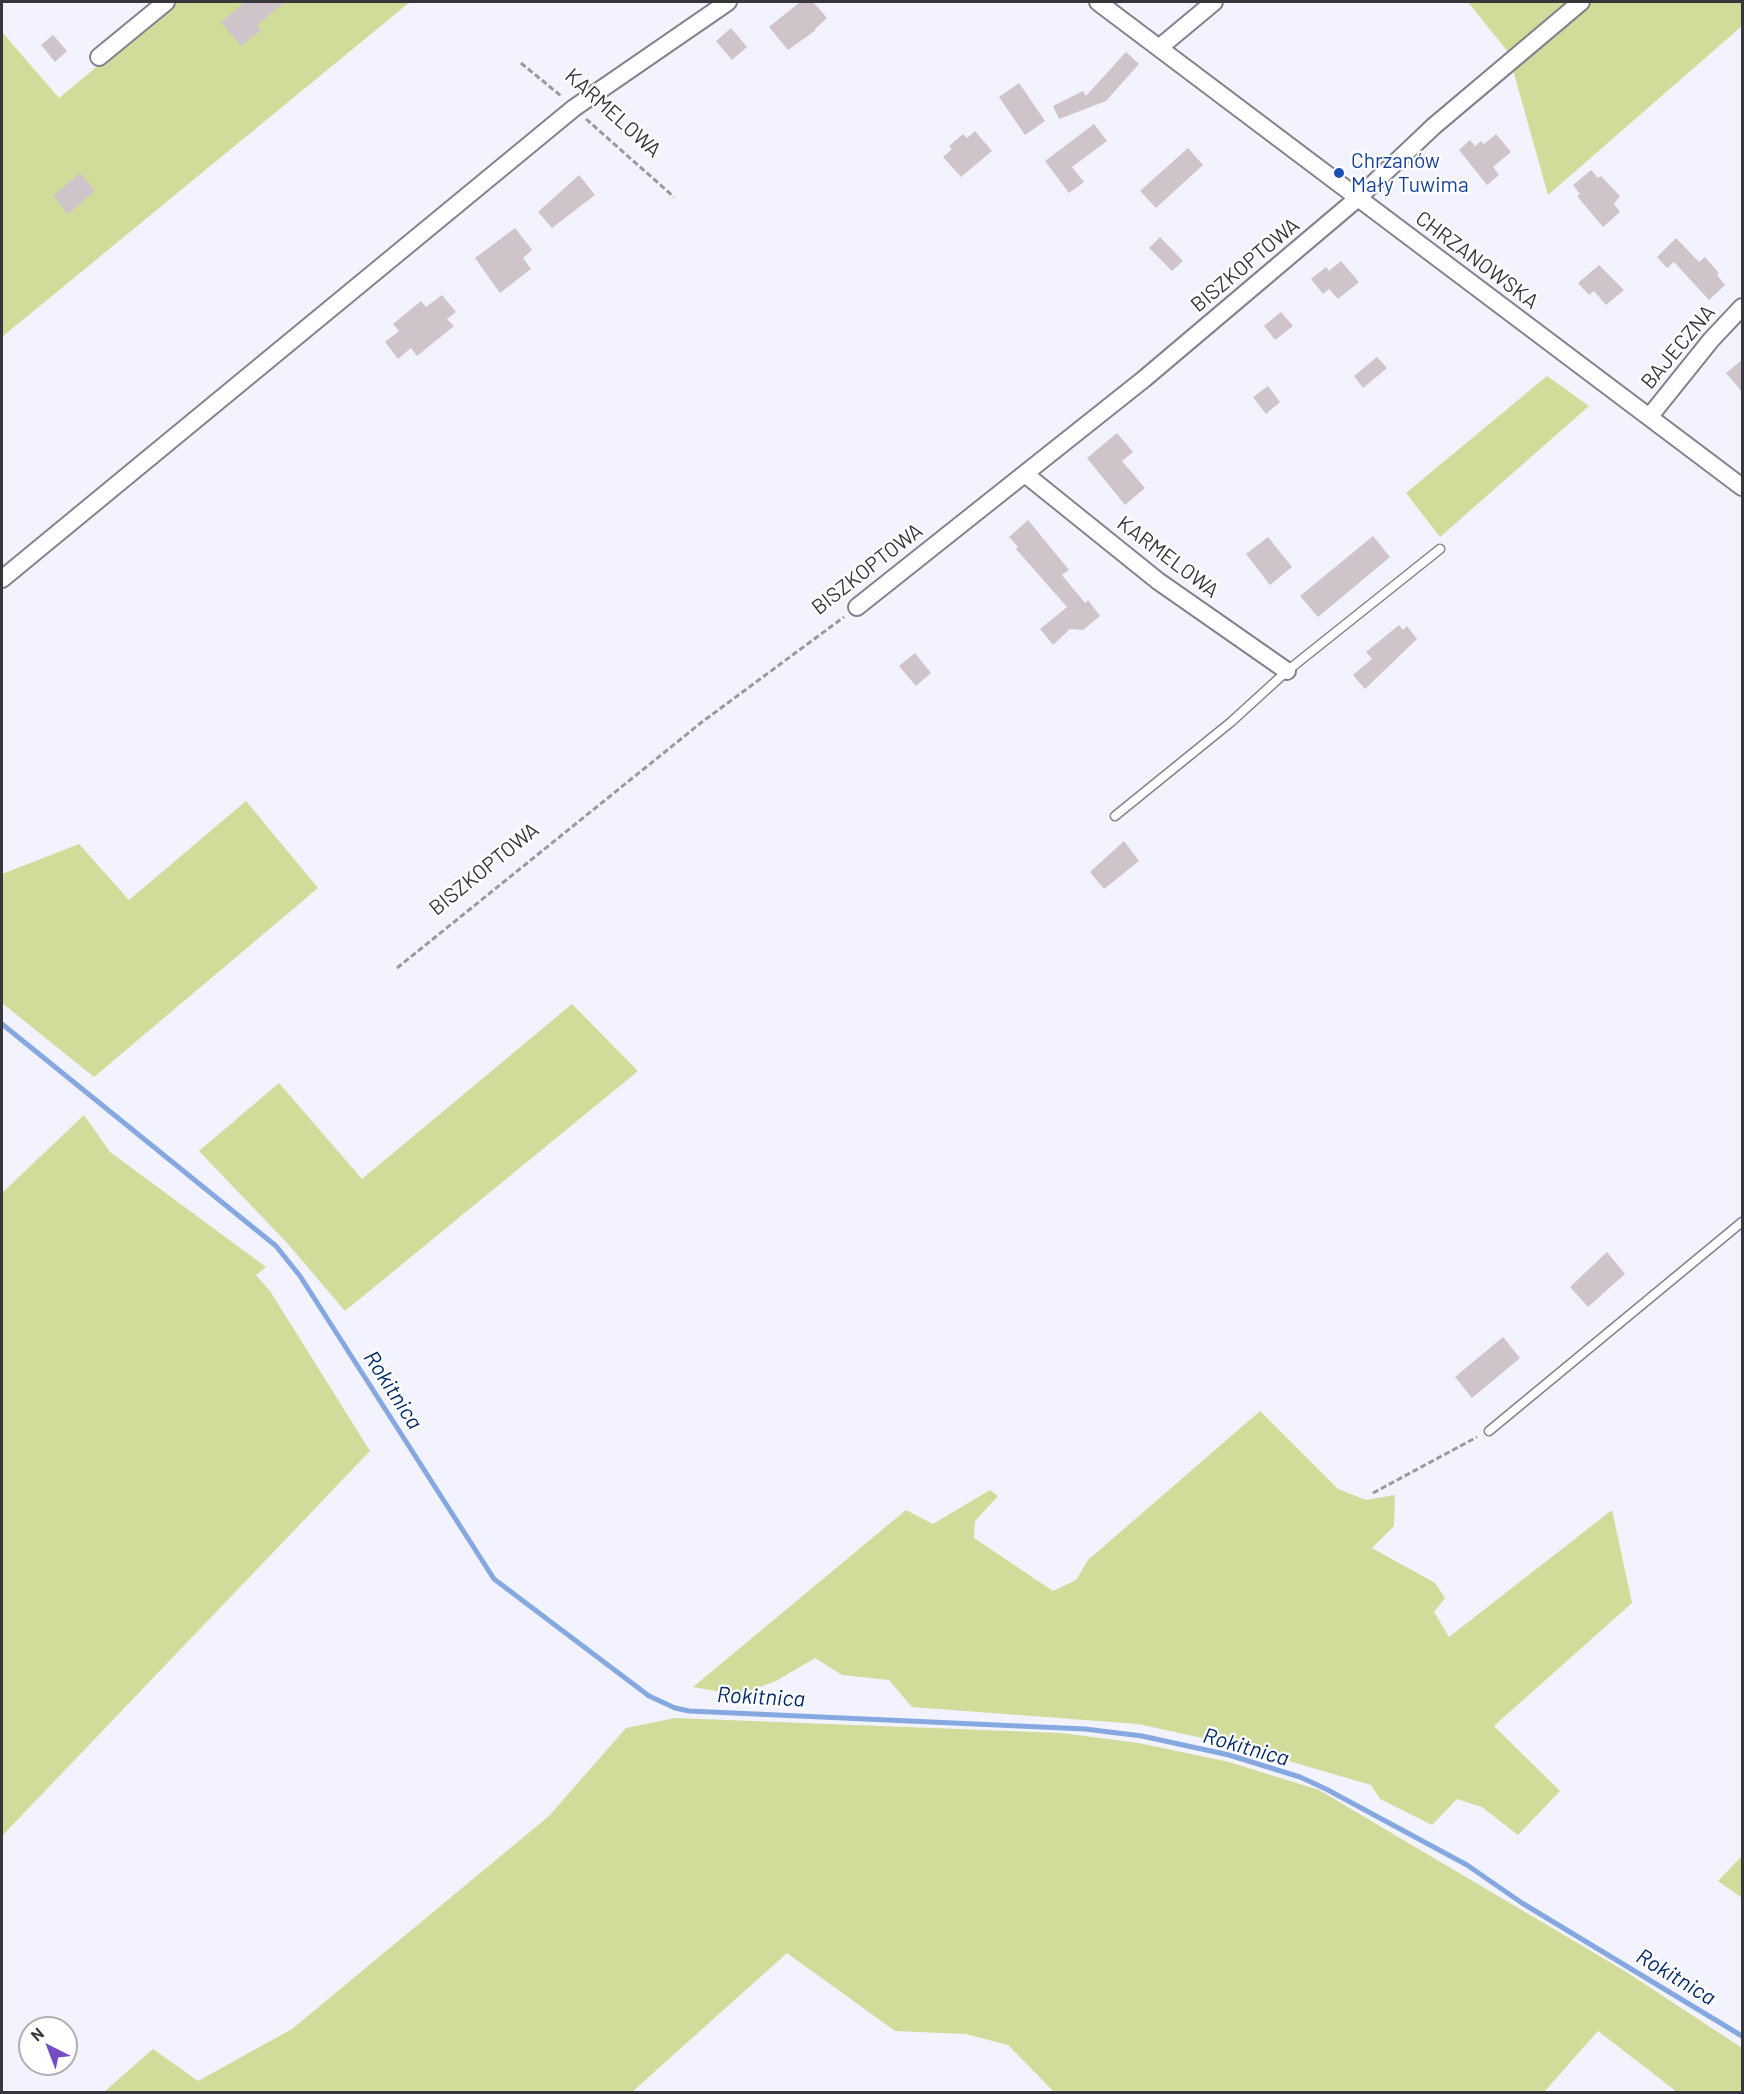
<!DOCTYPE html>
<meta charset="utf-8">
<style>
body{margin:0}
#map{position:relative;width:1744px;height:2094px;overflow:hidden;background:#f2f3fe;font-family:Barlow,sans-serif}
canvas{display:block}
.frame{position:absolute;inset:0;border:3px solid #37373b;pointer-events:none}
.north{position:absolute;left:18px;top:2016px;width:60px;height:60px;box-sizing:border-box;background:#fff;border:2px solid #afafb1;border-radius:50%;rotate:318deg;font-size:16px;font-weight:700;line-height:24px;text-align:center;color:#37373b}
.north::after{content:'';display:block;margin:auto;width:21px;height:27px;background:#744dc6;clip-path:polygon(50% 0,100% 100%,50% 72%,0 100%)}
</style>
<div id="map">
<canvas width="1744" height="2094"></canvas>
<div class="frame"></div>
<div class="north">N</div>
</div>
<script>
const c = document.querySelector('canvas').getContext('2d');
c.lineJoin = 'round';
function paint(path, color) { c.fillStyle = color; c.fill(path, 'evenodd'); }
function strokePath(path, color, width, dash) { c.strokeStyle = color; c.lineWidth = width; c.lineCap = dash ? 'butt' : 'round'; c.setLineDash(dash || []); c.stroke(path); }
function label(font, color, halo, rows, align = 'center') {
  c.font = font + ' Barlow,sans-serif'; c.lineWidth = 4.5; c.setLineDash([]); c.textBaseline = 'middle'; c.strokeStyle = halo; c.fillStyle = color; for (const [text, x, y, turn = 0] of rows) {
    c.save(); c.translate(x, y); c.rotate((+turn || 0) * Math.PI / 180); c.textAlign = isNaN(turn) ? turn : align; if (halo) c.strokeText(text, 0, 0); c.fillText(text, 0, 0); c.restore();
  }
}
paint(new Path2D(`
 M175,2H410L2,337V32L59,98Z
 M1468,2H1742V26L1548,195L1508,52Z
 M1547,376L1589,406L1440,537L1406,493Z
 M246,801L318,888L94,1077L2,1003V874L79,844L129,900Z
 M572,1004L638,1071L345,1311L288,1244L199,1151L279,1083L362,1179Z
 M84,1115L110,1152L266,1267L256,1275L270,1291L370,1451L2,1836V1193Z
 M1260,1411L1338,1489L1366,1500L1395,1495L1394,1526L1372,1548L1435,1583L1445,1598L1434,1612L1449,1637L1612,1510L1632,1603L1494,1726L1560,1791L1518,1835L1482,1807L1457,1799L1432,1825L1380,1799L1371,1785L1234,1745L1138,1724L912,1707L889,1680L842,1675L815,1658L776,1681L737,1695L693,1687L906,1510L933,1524L990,1490L998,1496L975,1521L974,1538L1053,1591L1076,1580L1088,1560Z
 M675,1718L1061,1733L1139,1743L1229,1762L1319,1790L1628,1973L1742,2048V2092H1677L1598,2031L1544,2092H1054L1008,2045L966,2034L895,2031L787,1953L632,2092H104L153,2049L198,2081L292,2029L549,1816L626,1728Z
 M1742,1856V1898L1718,1881Z`), '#d1dc9a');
strokePath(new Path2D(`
 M2,1024L276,1246L300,1276L494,1579L649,1696L675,1708L689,1711L1085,1729L1142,1736L1229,1755L1300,1777L1326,1789L1467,1865L1522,1903L1742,2036`), '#86a8e1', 5);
paint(new Path2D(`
 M245,2H285L257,25L261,30L241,46L221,22Z
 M800,2H813L827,18L815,29L816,30L788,50L769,27Z
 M731,28L747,47L732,60L716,41Z
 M53,35L67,51L55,62L41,45Z
 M1126,52L1139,64L1106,101L1059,119L1053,106L1083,91L1086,96Z
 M1019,83L1045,121L1025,135L999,97Z
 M1094,124L1107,141L1072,167L1084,182L1069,193L1045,161Z
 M975,131L992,151L961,177L943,157L952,149L949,146L963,134L967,138Z
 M1496,134L1511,152L1493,167L1499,175L1487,185L1459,150L1470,140L1475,146L1481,141L1484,144Z
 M1188,148L1203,165L1156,208L1140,191Z
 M1591,170L1598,178L1601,176L1620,196L1614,204L1620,212L1603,227L1577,196L1580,194L1573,185Z
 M80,173L95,191L68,214L53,196Z
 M579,175L595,195L552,228L538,212Z
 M515,228L532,250L523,258L531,269L500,293L475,258Z
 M1160,237L1183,261L1172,271L1149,248Z
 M1676,238L1699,262L1705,257L1719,273L1717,275L1725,285L1709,300L1674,262L1667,268L1657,257Z
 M1341,261L1359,282L1338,299L1329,289L1323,294L1311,279L1326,267L1329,271Z
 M1599,265L1624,290L1606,305L1594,291L1589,295L1578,283Z
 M442,295L456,312L447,319L454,326L417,356L411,348L398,359L385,342L399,331L393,324L421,301L426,307Z
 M1281,312L1293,326L1275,340L1264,326Z
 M1377,357L1387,368L1363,388L1354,376Z
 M1743,359V393L1726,373Z
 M1268,386L1280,402L1266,414L1253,397Z
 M1117,433L1133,452L1122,461L1145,488L1125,505L1087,458Z
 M1028,520L1069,570L1062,575L1085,603L1088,600L1100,616L1083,630L1070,629L1053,645L1040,629L1067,607L1016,549L1018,547L1009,537Z
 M1373,536L1390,557L1318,617L1300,596Z
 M1268,537L1292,567L1270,585L1246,554Z
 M1399,625L1403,630L1407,626L1417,639L1365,689L1353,675L1372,659L1366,652Z
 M915,653L931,673L916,686L899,666Z
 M1124,841L1139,861L1104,889L1090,872Z
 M1607,1252L1625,1274L1588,1307L1570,1287Z
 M1503,1337L1520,1358L1472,1398L1455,1377Z`), '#cec4ca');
const service = new Path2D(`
 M1115,816L1231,722L1287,671L1440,549
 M1489,1431L1742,1222`);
const minor = new Path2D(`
 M1098,2L1742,487
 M1160,47L1214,2
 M99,57L166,2
 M1650,416L1711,340L1742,307
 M1025,474L1158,581L1287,671
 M2,579L574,108L728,2
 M857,607L1144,379L1358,198L1434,126L1581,2`);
strokePath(service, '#81828c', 11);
strokePath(minor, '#81828c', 20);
strokePath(new Path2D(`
 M521,63L561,96
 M586,119L674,197
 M397,968L702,722L844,617
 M1373,1493L1477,1437`), '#9899a1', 3, [6, 3]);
strokePath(service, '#fff', 8);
strokePath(minor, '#fff', 16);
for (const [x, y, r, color] of [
 [1339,173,6,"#1a4fb4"]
]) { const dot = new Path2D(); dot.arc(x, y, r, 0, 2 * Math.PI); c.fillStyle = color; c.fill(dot); strokePath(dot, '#fff', 2); }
label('21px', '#37373b', '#fff', [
 ["KARMELOWA",613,113,42],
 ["CHRZANOWSKA",1477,260,37],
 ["BISZKOPTOWA",1245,265,-40],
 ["BAJECZNA",1678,347,-50],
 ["KARMELOWA",1168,557,37],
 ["BISZKOPTOWA",867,569,-38],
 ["BISZKOPTOWA",484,869,-39]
]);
label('21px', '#164399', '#fff', [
 ["Chrzanów",1351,161],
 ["Mały Tuwima",1351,185]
], 'left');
label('italic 22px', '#022b6b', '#fff', [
 ["Rokitnica",393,1390,57],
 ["Rokitnica",761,1697,3],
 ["Rokitnica",1246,1747,16],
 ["Rokitnica",1676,1977,31]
]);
</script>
